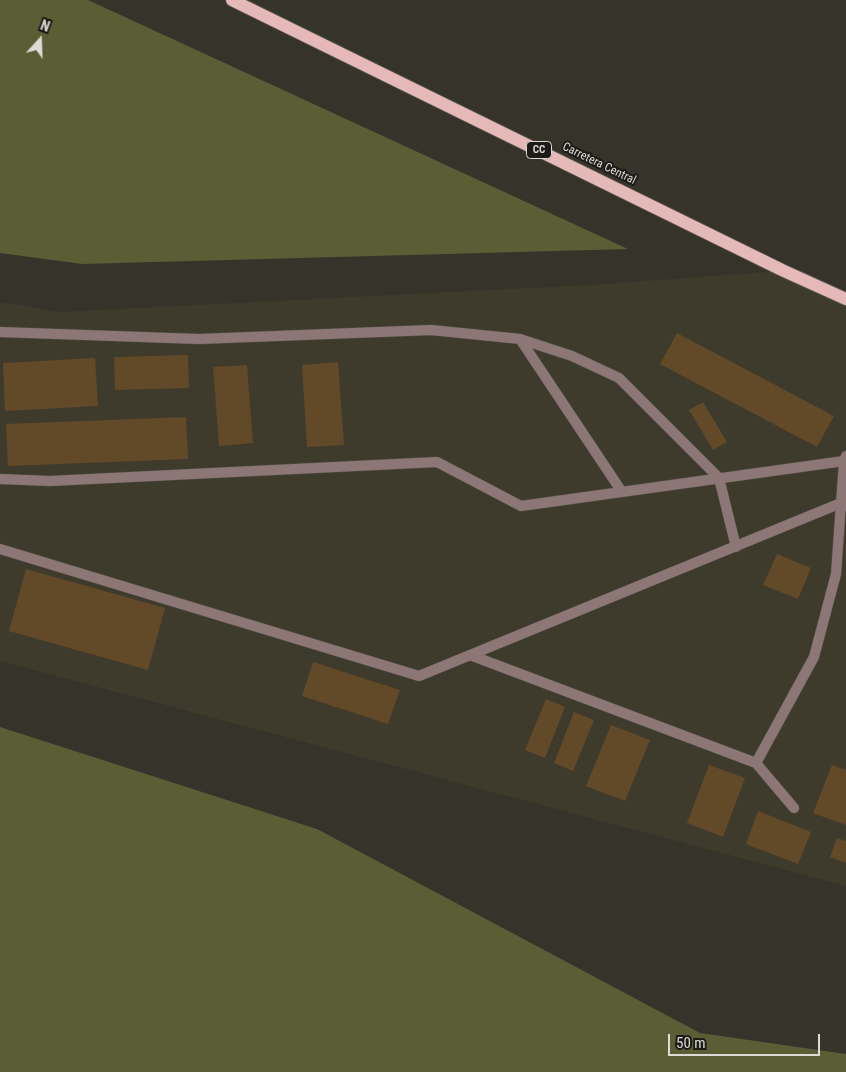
<!DOCTYPE html>
<style>
body{margin:0}
#map{position:relative;width:846px;height:1072px;overflow:hidden;background:#36332b;font-family:"Roboto Condensed",sans-serif}
canvas{display:block}
.north{position:absolute;left:15px;top:15px;width:50px;height:50px;-webkit-text-stroke:4px #1c1b17;paint-order:stroke;rotate:20deg;font-size:14px;font-weight:700;line-height:20px;text-align:center;color:#dcdbd5}
.north::after{content:'';display:block;margin:auto;width:18px;height:22px;background:#dcdbd5;clip-path:polygon(50% 0,100% 100%,50% 72%,0 100%)}
.scale{position:absolute;left:668px;top:1034px;width:152px;height:22px;box-sizing:border-box;border:2px solid #dcdbd5;border-top:0;padding-left:6px;font-size:15px;line-height:18px;white-space:nowrap;color:#dcdbd5;-webkit-text-stroke:4px #1c1b17;paint-order:stroke}
</style>
<div id="map">
<canvas width="846" height="1072"></canvas>
<div class="north">N</div>
<div class="scale">50 m</div>
</div>
<script>
const c = document.querySelector('canvas').getContext('2d');
c.lineJoin = 'round';
function paint(path, color) { c.fillStyle = color; c.fill(path, 'evenodd'); }
function strokePath(path, color, width, dash) { c.strokeStyle = color; c.lineWidth = width; c.lineCap = dash ? 'butt' : 'round'; c.setLineDash(dash || []); c.stroke(path); }
function label(font, color, halo, rows, align = 'center') {
  c.font = font + ' "Roboto Condensed",sans-serif'; c.lineWidth = 4; c.setLineDash([]); c.textBaseline = 'middle'; c.strokeStyle = halo; c.fillStyle = color; for (const [text, x, y, turn = 0] of rows) {
    c.save(); c.translate(x, y); c.rotate((+turn || 0) * Math.PI / 180); c.textAlign = isNaN(turn) ? turn : align; if (halo) c.strokeText(text, 0, 0); c.fillText(text, 0, 0); c.restore();
  }
}
paint(new Path2D(`
 M784,271L846,299V886L0,661V302L60,312L590,285Z`), '#3f3b2c');
paint(new Path2D(`
 M0,0H88L628,249L82,264L0,253Z
 M0,727L317,829L700,1033L846,1054V1072H0Z`), '#5b5d35');
paint(new Path2D(`
 M677,333L834,416L817,447L660,364Z
 M188,355L189,388L115,390L114,357Z
 M95,358L98,406L5,411L3,363Z
 M338,362L344,445L307,447L302,365Z
 M247,365L253,443L219,446L213,367Z
 M703,402L727,442L713,450L689,410Z
 M186,417L188,459L8,466L6,424Z
 M777,554L811,568L798,599L763,585Z
 M26,569L165,608L148,670L9,631Z
 M313,662L400,690L388,724L302,696Z
 M546,699L565,707L545,758L525,750Z
 M574,712L594,720L573,771L554,763Z
 M611,725L650,740L625,801L586,786Z
 M709,765L745,778L723,837L687,823Z
 M832,765L846,770V825L813,813Z
 M758,811L811,832L798,864L746,844Z
 M837,838L846,841V863L830,857Z`), '#624928');
const lane = new Path2D(`
 M0,332L199,339L431,330L520,339L572,356L619,378L719,478L736,547
 M520,339L622,492
 M0,479L50,481L437,462L521,506L844,461
 M0,549L419,676L841,503L846,506
 M470,655L756,763
 M794,808L756,763L814,657L836,574L844,461L846,456`);
const primary = new Path2D(`
 M232,0L784,271L846,299`);
strokePath(lane, '#54514a', 11);
strokePath(primary, '#54514a', 14);
strokePath(lane, '#8c7776', 10);
strokePath(primary, '#e5b9b8', 12);
for (const [x, y, w] of [
 [539,150,25]
]) { const box = new Path2D(); box.roundRect(x - w / 2, y - 8.5, w, 17, 4); c.fillStyle = '#1c1b17'; c.fill(box); strokePath(box, '#dcdbd5', 1); }
label('bold 11px', '#dcdbd5', null, [
 ["CC",539,150]
]);
label('12px', '#dcdbd5', '#1c1b17', [
 ["Carretera Central",599,164,26]
]);
</script>
